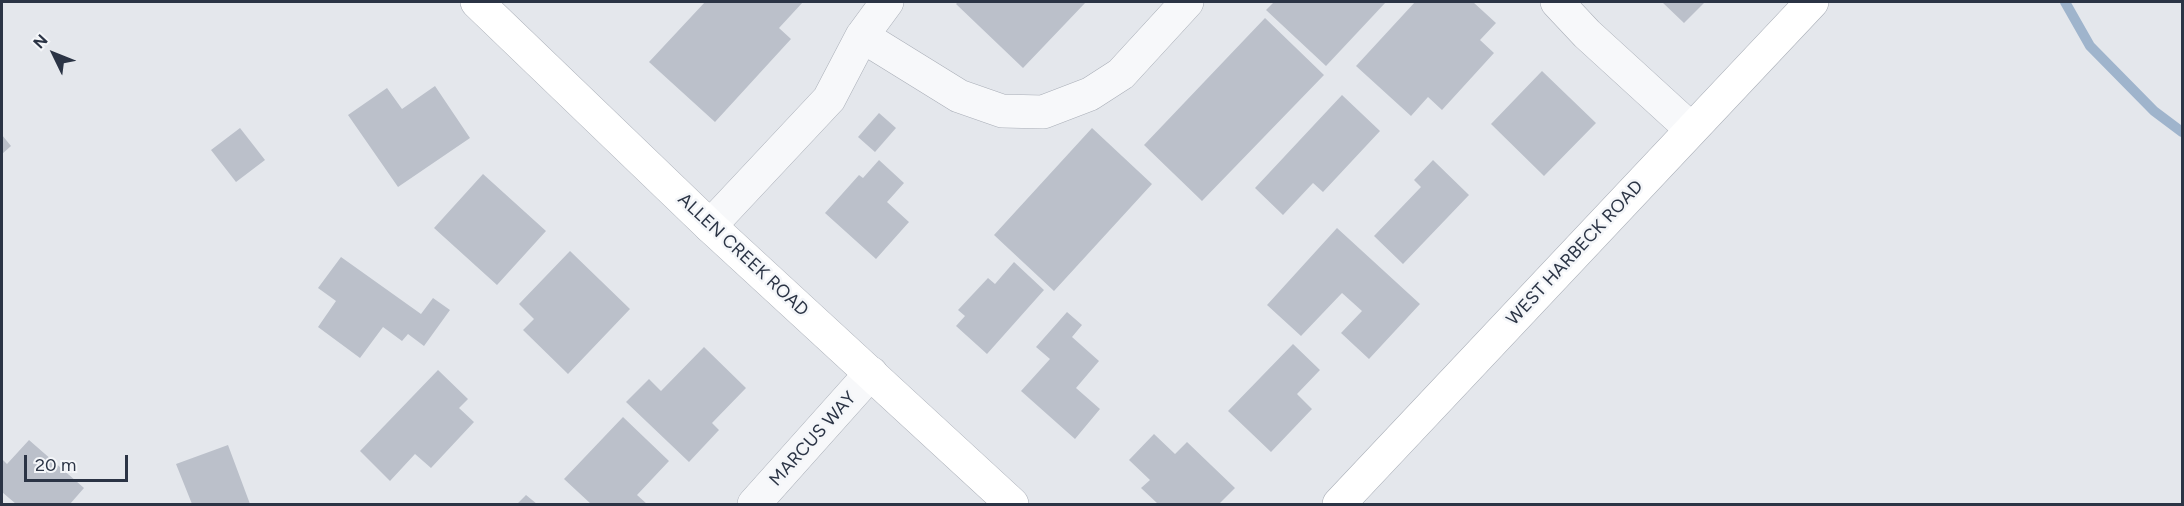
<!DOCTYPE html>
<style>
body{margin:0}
#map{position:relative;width:2184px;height:506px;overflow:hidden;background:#e4e7ec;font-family:Figtree,sans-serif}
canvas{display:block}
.frame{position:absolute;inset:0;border:3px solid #2b3445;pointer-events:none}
.north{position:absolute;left:24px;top:24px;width:60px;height:60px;-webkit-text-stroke:4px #f4f6f9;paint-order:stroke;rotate:313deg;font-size:16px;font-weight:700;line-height:24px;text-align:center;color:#2b3445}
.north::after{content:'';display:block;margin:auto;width:21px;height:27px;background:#2b3445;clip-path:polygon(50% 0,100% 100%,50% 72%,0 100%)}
.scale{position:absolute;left:24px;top:455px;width:104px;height:27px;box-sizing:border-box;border:3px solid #2b3445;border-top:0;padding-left:8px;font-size:18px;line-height:21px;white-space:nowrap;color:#2b3445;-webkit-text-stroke:4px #f4f6f9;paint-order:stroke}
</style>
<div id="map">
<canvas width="2184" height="506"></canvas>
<div class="frame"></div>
<div class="north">N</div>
<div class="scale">20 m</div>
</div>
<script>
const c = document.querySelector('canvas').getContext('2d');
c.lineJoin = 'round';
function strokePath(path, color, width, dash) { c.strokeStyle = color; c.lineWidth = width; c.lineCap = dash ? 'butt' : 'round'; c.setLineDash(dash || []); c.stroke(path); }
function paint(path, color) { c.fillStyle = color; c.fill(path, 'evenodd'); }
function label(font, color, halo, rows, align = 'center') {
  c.font = font + ' Figtree,sans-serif'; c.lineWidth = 5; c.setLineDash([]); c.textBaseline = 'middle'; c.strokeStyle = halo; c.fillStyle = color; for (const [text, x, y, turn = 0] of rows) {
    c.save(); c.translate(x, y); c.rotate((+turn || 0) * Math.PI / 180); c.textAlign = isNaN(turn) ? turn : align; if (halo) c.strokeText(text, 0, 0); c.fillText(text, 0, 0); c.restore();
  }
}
strokePath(new Path2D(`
 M2065,2L2090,46L2154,111L2182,132`), '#9fb4cc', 10);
paint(new Path2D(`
 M705,2H803L779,28L791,39L715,122L649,62Z
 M958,2H1086L1023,68L956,4Z
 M1274,2H1386L1326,66L1266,10Z
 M1415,2H1473L1496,23L1480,40L1494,53L1442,110L1428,97L1411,116L1356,66Z
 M1662,2H1705L1684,23Z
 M1265,18L1324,75L1202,201L1144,145Z
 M1542,71L1596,123L1544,176L1491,124Z
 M435,86L470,138L398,187L348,115L387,88L402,109Z
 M1342,95L1380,131L1323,192L1313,183L1283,215L1255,188Z
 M879,113L896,128L875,152L858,137Z
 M240,128L265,160L236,182L211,150Z
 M1092,128L1152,184L1054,291L994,235Z
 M2,135L11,146L2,154Z
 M879,160L904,183L887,202L909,222L876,259L825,213L859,175L863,178Z
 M1433,160L1469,195L1403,264L1374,236L1421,187L1414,180Z
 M483,174L546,231L497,285L434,228Z
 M1337,228L1420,304L1369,359L1341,333L1362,311L1342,293L1301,336L1267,305Z
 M570,251L630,309L568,374L523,330L534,319L519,304Z
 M341,257L421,314L433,298L450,310L424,346L408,334L402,341L383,327L360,358L318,327L336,301L318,288Z
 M1014,262L1044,290L987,354L956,326L965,316L958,310L988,278L995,284Z
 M1067,312L1082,325L1072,337L1099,361L1076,388L1100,409L1075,439L1021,391L1050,359L1036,347Z
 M1293,344L1320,370L1297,394L1312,409L1271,452L1228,411Z
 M704,347L746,388L712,423L719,430L689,462L626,402L649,379L661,391Z
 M438,370L468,399L459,408L474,422L431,468L415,454L390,481L360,451Z
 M623,417L669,461L637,495L647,504H591L564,479Z
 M1154,434L1175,454L1187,442L1235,488L1219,504H1158L1141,488L1150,480L1129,460Z
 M29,440L84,488L70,504H16L2,492V459L7,464Z
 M228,445L250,504H192L176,464Z
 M526,495L537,504H517Z`), '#bbc0ca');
const street = new Path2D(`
 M1557,2L1587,34L1691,129
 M862,36L959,96L1002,111L1043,112L1090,94L1121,74L1187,2
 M710,226L829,99L862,36L887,2
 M754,504L871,373`);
const secondary = new Path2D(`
 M477,2L710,226L1012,504
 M1339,504L1812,2`);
strokePath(street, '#a9aeb7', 34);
strokePath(secondary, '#a9aeb7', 34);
strokePath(street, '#f7f8fa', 33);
strokePath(secondary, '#fff', 33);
label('18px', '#2b3445', '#f4f6f9', [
 ["WEST HARBECK ROAD",1575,253,-47],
 ["ALLEN CREEK ROAD",743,255,43],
 ["MARCUS WAY",813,439,-48]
]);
</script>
